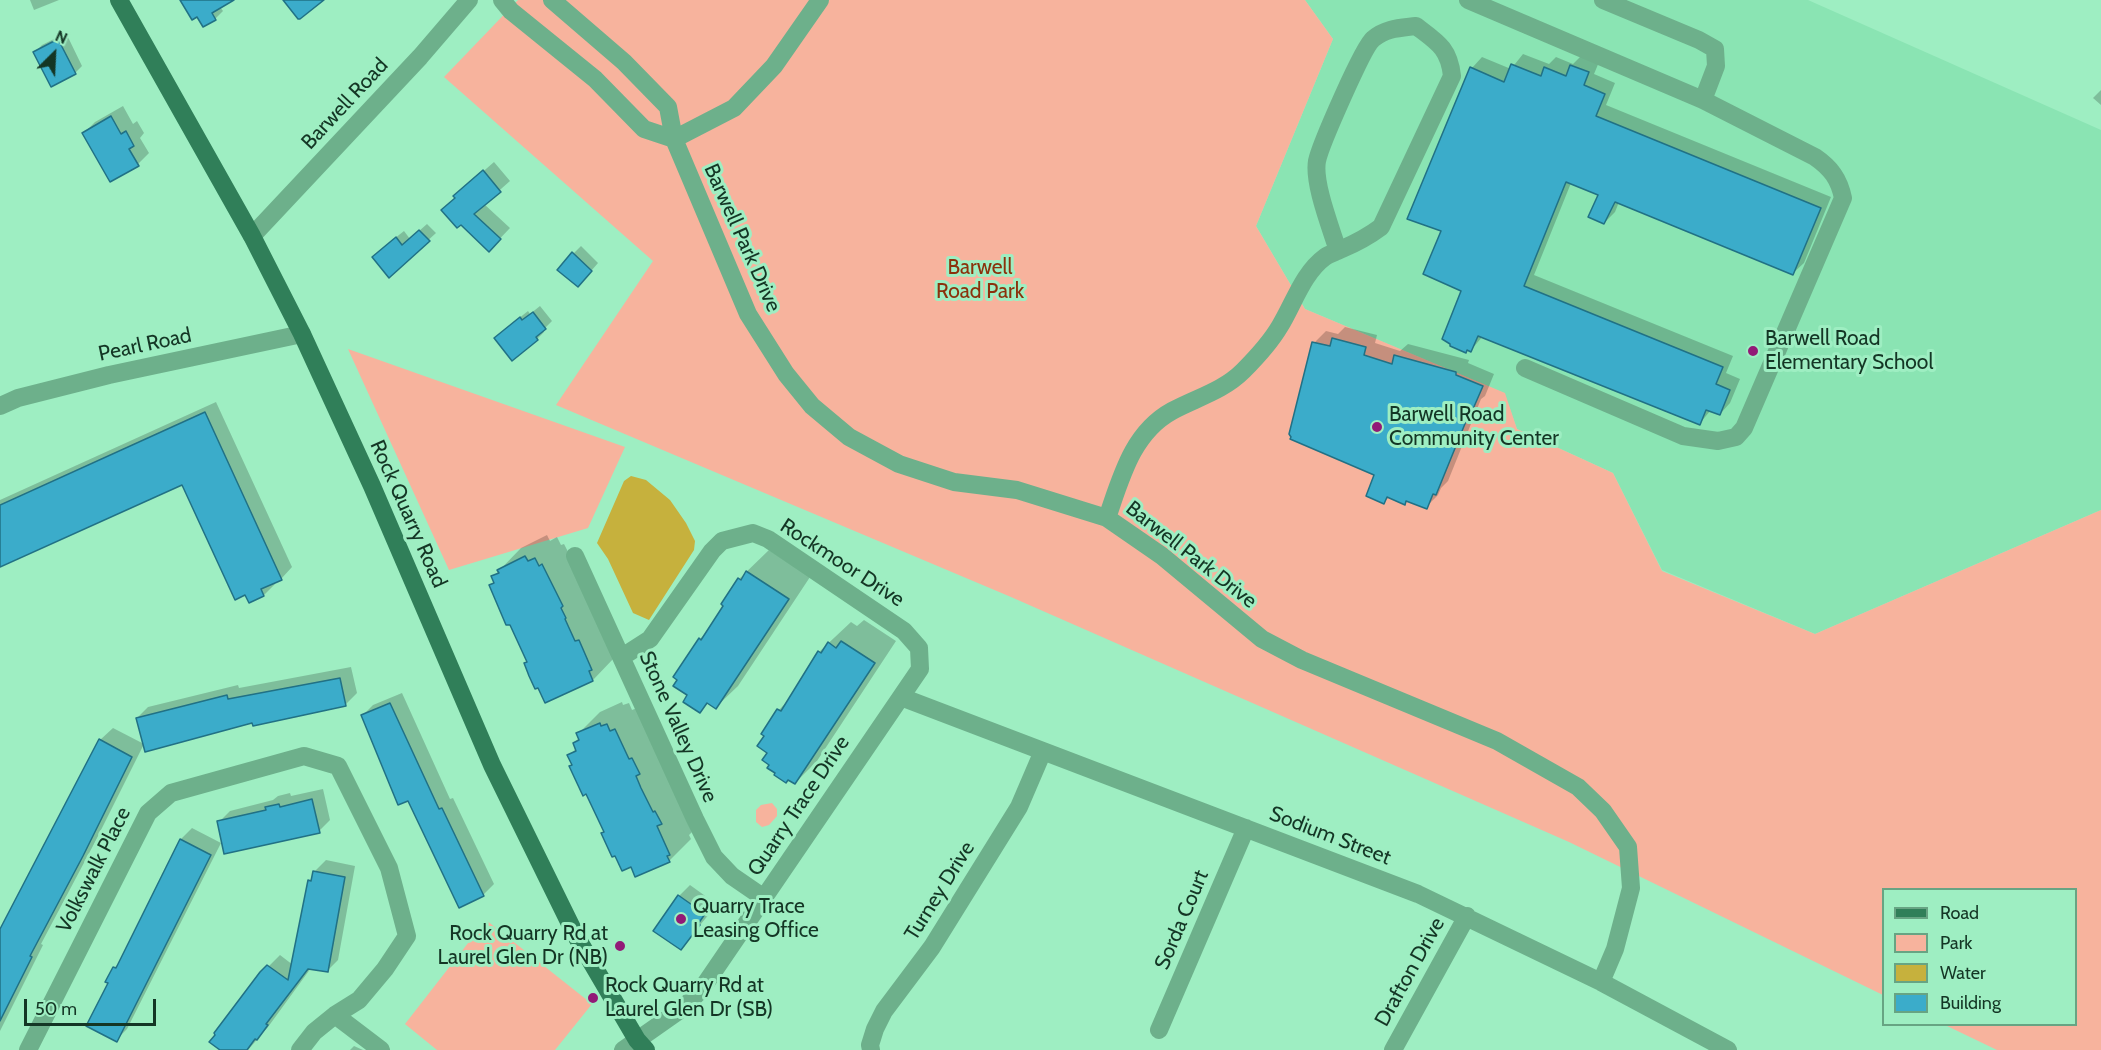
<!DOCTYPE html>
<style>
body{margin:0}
#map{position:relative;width:2101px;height:1050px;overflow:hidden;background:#9eeec2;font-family:Cabin,sans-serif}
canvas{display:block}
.legend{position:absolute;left:1882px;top:888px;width:195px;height:138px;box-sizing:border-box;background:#9eeec2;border:2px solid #67a483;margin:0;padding:8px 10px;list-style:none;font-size:18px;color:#143625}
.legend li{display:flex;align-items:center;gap:12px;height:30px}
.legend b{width:30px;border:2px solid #67a483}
.north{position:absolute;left:24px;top:24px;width:60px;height:60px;-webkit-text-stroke:4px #9eeec2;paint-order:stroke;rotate:24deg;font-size:16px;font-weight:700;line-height:24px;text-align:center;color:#143625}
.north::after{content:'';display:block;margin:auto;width:21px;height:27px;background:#143625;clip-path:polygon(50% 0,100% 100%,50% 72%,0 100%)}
.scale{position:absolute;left:24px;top:999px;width:132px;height:27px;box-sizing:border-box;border:3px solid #143625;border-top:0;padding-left:8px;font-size:18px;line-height:21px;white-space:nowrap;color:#143625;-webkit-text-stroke:4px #9eeec2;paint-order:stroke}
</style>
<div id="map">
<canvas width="2101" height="1050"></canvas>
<ul class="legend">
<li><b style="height:8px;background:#307f59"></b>Road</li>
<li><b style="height:16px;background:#f7b39d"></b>Park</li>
<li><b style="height:16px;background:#c6b13d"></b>Water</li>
<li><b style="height:16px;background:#3bacca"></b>Building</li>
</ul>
<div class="north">N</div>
<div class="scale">50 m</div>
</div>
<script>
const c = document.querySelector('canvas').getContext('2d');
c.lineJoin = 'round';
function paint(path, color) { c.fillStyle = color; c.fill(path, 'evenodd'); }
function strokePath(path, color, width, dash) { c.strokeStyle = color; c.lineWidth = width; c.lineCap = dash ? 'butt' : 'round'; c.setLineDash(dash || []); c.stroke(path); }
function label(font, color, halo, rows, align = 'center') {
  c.font = font + ' Cabin,sans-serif'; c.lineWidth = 6; c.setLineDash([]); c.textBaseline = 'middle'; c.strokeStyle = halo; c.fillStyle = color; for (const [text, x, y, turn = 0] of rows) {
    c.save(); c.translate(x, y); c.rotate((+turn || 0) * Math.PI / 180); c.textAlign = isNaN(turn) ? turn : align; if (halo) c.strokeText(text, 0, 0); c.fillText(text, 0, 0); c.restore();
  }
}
paint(new Path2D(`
 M1305,0H1808L2101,130V510L1815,634L1662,570L1613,473L1517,429L1504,393L1305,309L1256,226L1333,39Z`), '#8ae4b3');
paint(new Path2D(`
 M518,0H1305L1333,39L1256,226L1305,309L1505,393L1517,429L1613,473L1662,571L1815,634L2101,510V1050H1997L1945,1025L2076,1024V890H1884L1883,995L1569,842L1011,597L556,405L653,261L444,77Z
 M348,349L625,447L588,528L449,570Z
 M772,803L777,809V816L769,825L762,827L756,822V810L761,805Z
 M486,920L592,1004L555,1050H437L405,1024Z`), '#f7b39d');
paint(new Path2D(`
 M631,476L646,480L670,500L686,523L695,541L694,550L649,620L633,613L608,559L597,543L624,481Z`), '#c6b13d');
paint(new Path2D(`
 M30,0H59L34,10Z
 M184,0H231L220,7L223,11L215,19L204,25Z
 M66,33L82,66L75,73L35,52L42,45Z
 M1523,54L1549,64L1556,57L1573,64L1582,55L1599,62L1594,74L1615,83L1606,105L1831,197L1804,263L1793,273L1619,202L1615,212L1604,223L1600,195L1571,183L1534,275L1733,356L1726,373L1740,379L1730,403L1720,414L1711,410L1700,423L1483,336L1471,350L1468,349L1466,351L1463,290L1443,230L1472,68L1482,57L1511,69Z
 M2101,90V105L2093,98Z
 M123,106L133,124L137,121L144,133L140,138L149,153L138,164L84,133L95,122Z
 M494,162L510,181L484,204L510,228L489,250L455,196Z
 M427,224L436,233L389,276L380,250L404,231L410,239Z
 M581,246L598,263L585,278L574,253Z
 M540,306L552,321L543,330L544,332L537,339L503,331L528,311L530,314Z
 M1345,327L1377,335L1375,343L1400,351L1408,344L1469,360L1468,363L1494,374L1485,396L1481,399L1448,481L1441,488L1438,495L1426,507L1408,500L1404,503L1389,497L1384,502L1376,474L1314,343L1326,331L1338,334Z
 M216,402L292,567L281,579L274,582L275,584L264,595L182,483L0,566V500Z
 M547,535L550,541L557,537L561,545L564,544L584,583L614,658L593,680L546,701L529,661L491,586L495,581L493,577L521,548Z
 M769,550L810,577L738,686L716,707L709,702L700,711L689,695L700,639L709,630L739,579Z
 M864,620L896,641L817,761L795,783L769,752L766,736L763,733L779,710L791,697L819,652L851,622L857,626Z
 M351,667L357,693L346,704L254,724L253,721L137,718L148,707L238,685L239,688Z
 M402,693L450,799L453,798L494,884L483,895L409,799L362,716L373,705Z
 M622,702L623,705L629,703L632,710L637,708L692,832L689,835L691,839L669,861L632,865L605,831L569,755L577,748L574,743L580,737L578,734L600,712Z
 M113,728L144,744L95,842L41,944L43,945L0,1031V939L100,740Z
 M323,789L330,820L319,831L219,822L230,811L273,800L278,796L290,793L291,796Z
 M192,828L221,843L127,1029L116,1040L110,982L114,968L121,961L181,839Z
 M326,860L355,866L338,960L327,971L311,968L268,1027L248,1050H222L216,1033L269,966L280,955L293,965L309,881L314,876V872Z
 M690,885L715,903L708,912L710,913L681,948L679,896Z
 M354,1046L363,1050H350Z`), '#0003');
const building = new Path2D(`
 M180,0H234L212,13L216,20L203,27L197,17L192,20Z
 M283,0H324L300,19H298Z
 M58,39L76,74L51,87L33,52Z
 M1511,64L1541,76L1544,67L1566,76L1570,65L1589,72L1584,85L1605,94L1596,116L1821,208L1793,275L1615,202L1604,224L1588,217L1598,195L1566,182L1524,286L1723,367L1716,384L1730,390L1720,415L1706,410L1700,425L1478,336L1471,352L1467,350L1466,353L1450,346V344L1442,339L1461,291L1423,274L1441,231L1407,219L1470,67L1504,82Z
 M111,116L121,134L126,131L134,146L129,149L139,166L110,182L82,133Z
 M483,170L501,192L474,214L501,239L489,252L461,225L457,228L441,210L455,198L453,196Z
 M419,230L430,241L389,278L372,257L396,237L402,245Z
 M572,252L592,271L578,287L557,270Z
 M533,312L546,329L536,337L538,340L512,361L494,338L520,317L522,320Z
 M1332,338L1366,347L1364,355L1392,364L1394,355L1456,372V375L1483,386L1473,409H1471L1436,495L1433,494L1427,509L1406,501L1405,505L1387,497L1384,504L1366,496L1374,475L1290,439L1291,437L1289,434L1312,342L1330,346Z
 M205,412L282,580L261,589L264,596L249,603L245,595L235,600L182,485L0,567V505Z
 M525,556L528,561L535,558L539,566L542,564L563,606L561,608L566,618L565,619L575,641L579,640L592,670L589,671L593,681L545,703L538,688L535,689L529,676L524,663L527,662L510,625H506L489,585L494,583L491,576L499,573L497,570Z
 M746,571L789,599L716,709L707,703L700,713L683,702L687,695L673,686L677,680L673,677L699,638L701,640L723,606L721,604L738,578L741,580Z
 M841,641L875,663L795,784L788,780L786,783L774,775L775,773L767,768L769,765L762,760L767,753L757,746L764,736L761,734L777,709L781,711L818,651L821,653L828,642L836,648Z
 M340,678L346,706L253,726L252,723L145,752L136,718L227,695L228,699Z
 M390,703L439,809L442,808L484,896L459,908L408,801L398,805L361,715Z
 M600,723L601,726L607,724L610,731L615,729L629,759L632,758L640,774L636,776L641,788L653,812L655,811L662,824L657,826L670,855L667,856L670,862L635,877L631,867L622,871L615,856L612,857L601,833L604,832L586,794L583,796L569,766L572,765L567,755L576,751L573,743L579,740L576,733Z
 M99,739L132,757L83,856L30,956L32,957L0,1021V929Z
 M312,799L320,833L224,854L217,821L266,810L265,807L279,804L280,807Z
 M180,839L211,855L117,1042L86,1026L108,983L105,982L113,967L116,968Z
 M313,871L345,877L328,972L308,969L266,1024L268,1025L257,1040L255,1039L247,1050H220L209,1042L215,1035L214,1033L260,972L267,965L288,980L308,880L311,881Z
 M678,895L705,914L698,924L700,925L681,950L653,931Z`);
paint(building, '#3bacca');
strokePath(building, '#217185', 1.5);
strokePath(new Path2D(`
 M502,0L511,11L595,79L644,129L674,139
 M552,0L624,62L668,107L674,139L748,314L786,374L812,406L849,437L899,464L954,482L1017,490L1107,518L1162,556L1262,639L1302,660L1497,741L1578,787L1603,811L1628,847L1631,888L1615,949L1601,982
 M1468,0L1703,100L1815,157C1831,168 1839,179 1843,198L1744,428L1736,437L1718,441L1683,436L1525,368
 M1603,0L1699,40L1715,49L1716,66L1703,100
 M674,139L734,108L774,66L820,0
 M252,236L420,57L469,0
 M0,406L18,398L109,375L302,334
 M1107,518C1121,478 1132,433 1172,411C1196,398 1223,391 1243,371C1257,357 1270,343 1280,326C1294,303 1303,273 1325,257C1330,254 1336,252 1342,249C1356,243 1369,236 1381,227L1452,76C1449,48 1437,42 1416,26C1400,28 1386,28 1373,39C1363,47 1320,146 1317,161C1313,183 1331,228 1338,251
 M575,556L695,819L714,857L732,876L764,898
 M622,657L650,639L712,551L722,541L753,533L768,539L904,631L919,648L920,669L701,990L683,1008L623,1050
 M901,697L1418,894L1601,982L1728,1050
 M335,1015L381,1050
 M1159,1030L1246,828
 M28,1050L148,813L171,793L304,756L338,766L389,868L407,936L385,969L359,1000L335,1015L314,1032L300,1050
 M871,1050L870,1045L875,1029L884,1011L932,947L1019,807L1043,751
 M1393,1050L1467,916`), '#6db08b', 18);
strokePath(new Path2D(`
 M119,0L252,236L302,334L372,486L492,765L576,936L637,1040L646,1050`), '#307f59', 18);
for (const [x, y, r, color] of [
 [1753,351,6,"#921a77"],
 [1377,427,6,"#921a77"],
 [681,919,6,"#921a77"],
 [620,946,6,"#921a77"],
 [593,998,6,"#921a77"]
]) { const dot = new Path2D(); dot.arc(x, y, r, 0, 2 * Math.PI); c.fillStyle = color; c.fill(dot); strokePath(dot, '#9eeec2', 2); }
label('21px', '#143625', '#9eeec2', [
 ["Barwell Road",345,104,-47],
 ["Barwell Park Drive",742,238,66],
 ["Pearl Road",145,345,-12],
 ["Rock Quarry Road",408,514,66],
 ["Barwell Park Drive",1191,555,38],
 ["Rockmoor Drive",842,563,33],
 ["Stone Valley Drive",678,727,66],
 ["Quarry Trace Drive",799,806,-56],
 ["Sodium Street",1330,836,21],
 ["Volkswalk Place",94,870,-63],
 ["Turney Drive",940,891,-58],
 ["Sorda Court",1182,920,-67],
 ["Drafton Drive",1410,972,-61]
]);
label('21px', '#8b310c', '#9eeec2', [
 ["Barwell",980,268],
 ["Road Park",980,292]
]);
label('21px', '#143625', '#9eeec2', [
 ["Barwell Road",1765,339],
 ["Elementary School",1765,363],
 ["Barwell Road",1389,415],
 ["Community Center",1389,439],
 ["Quarry Trace",693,907],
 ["Leasing Office",693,931],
 ["Rock Quarry Rd at",608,934,"right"],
 ["Laurel Glen Dr (NB)",608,958,"right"],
 ["Rock Quarry Rd at",605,986],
 ["Laurel Glen Dr (SB)",605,1010]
], 'left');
</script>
